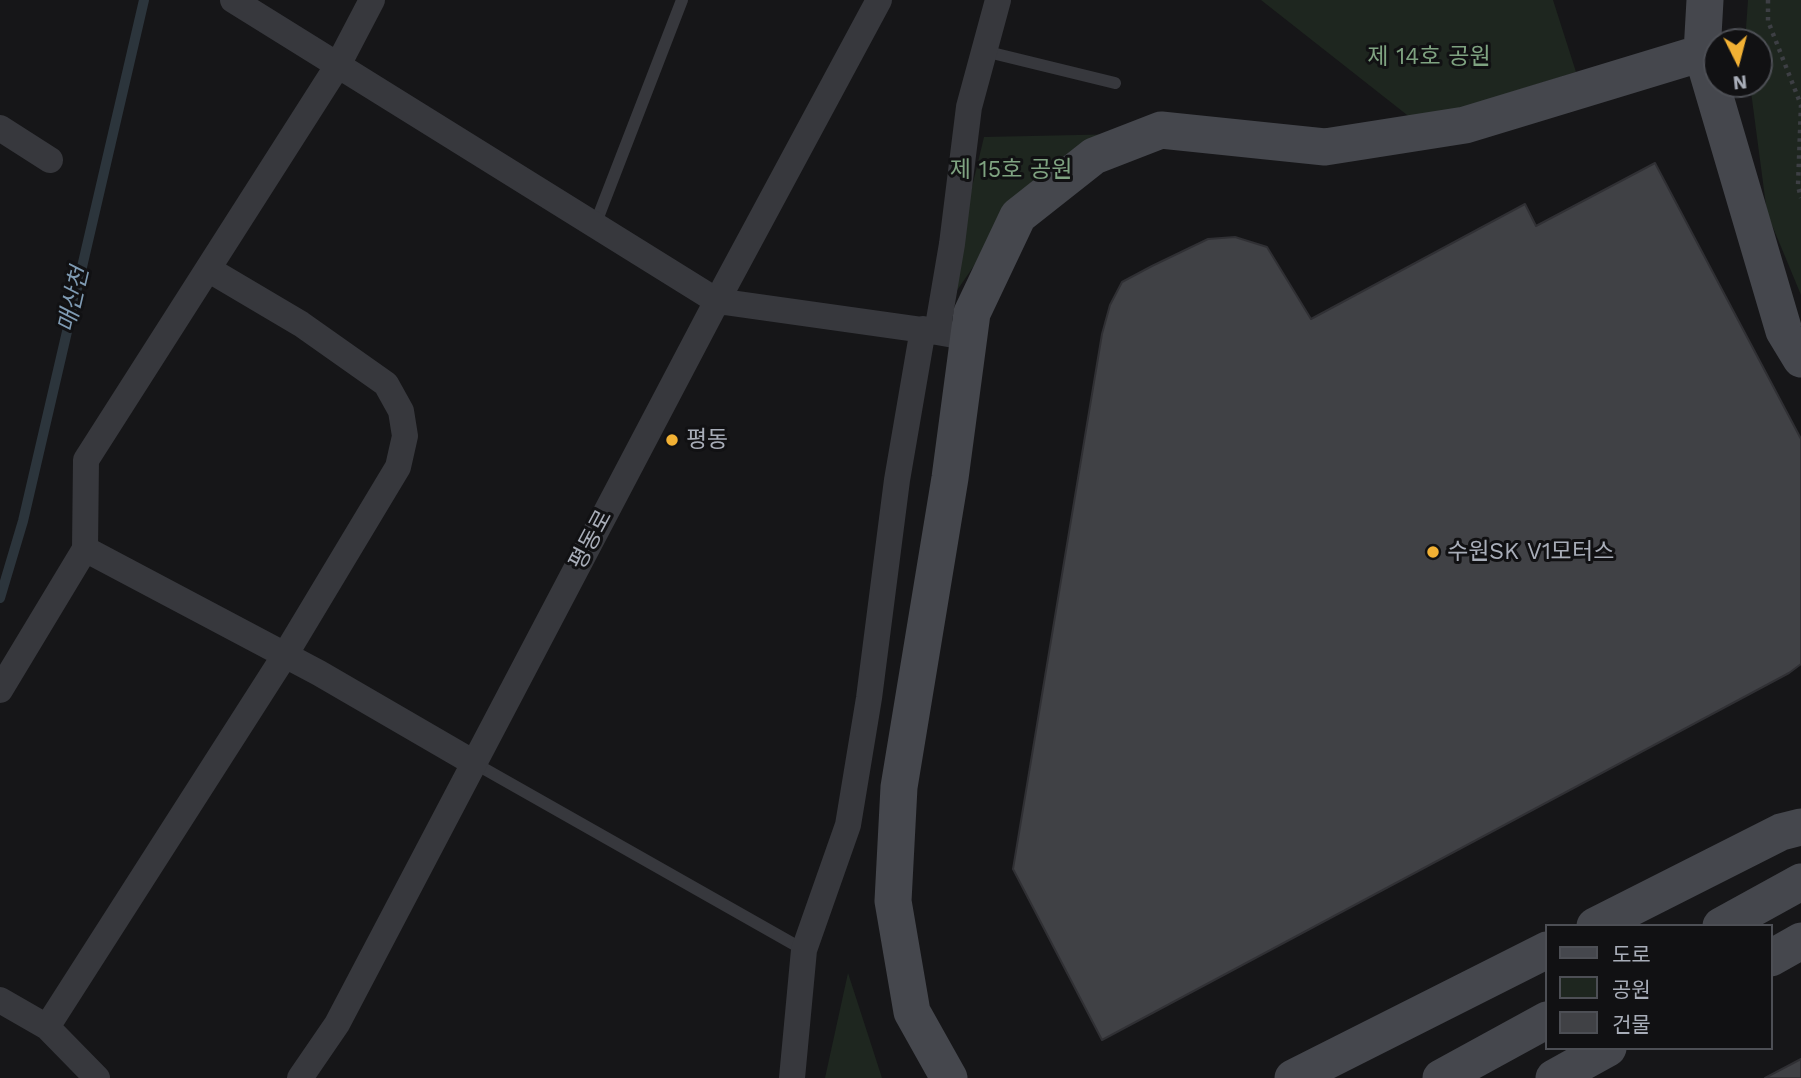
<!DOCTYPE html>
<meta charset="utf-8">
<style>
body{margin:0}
#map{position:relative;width:1801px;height:1078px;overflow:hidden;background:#161618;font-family:"Work Sans","Noto Sans KR",sans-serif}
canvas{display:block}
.legend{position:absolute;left:1545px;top:924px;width:228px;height:126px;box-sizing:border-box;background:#111113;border:2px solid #4d4f55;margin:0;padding:9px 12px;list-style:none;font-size:21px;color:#a8adb8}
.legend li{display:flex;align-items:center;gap:14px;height:35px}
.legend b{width:35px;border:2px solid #4d4f55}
.north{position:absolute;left:1703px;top:28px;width:70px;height:70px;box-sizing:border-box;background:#111113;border:2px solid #4d4f55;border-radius:50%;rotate:174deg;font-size:19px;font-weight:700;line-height:28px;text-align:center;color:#a8adb8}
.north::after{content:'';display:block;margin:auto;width:24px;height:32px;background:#f2b134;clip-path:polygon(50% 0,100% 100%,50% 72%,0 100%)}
</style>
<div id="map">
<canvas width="1801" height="1078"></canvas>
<ul class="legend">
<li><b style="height:9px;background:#45474d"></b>도로</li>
<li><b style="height:19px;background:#1e261f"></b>공원</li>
<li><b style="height:19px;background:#404145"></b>건물</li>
</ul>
<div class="north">N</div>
</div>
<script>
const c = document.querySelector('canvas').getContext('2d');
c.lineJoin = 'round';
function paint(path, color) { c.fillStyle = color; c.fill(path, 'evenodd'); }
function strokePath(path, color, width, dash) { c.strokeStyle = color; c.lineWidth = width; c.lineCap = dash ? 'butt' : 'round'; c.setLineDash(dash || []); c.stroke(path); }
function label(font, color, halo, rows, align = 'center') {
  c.font = font + ' "Work Sans","Noto Sans KR",sans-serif'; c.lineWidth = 6; c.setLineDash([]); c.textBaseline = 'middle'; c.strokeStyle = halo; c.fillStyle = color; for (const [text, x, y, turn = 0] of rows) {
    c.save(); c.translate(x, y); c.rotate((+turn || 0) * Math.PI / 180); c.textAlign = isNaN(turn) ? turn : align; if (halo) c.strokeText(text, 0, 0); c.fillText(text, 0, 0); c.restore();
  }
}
paint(new Path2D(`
 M1261,0H1553L1576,72L1416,122Z
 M1748,0H1801V295L1767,213L1750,84H1759V42H1745Z
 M1124,134L1014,208L942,312L984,137Z
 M848,973L882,1078H825Z`), '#1e261f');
strokePath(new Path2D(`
 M0,598L23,521L144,0`), '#2c353c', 10);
const building = new Path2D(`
 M1655,163L1801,439V664L1789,673L1102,1040L1013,869L1102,334L1110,305L1122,282L1152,266L1208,239L1235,237L1267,247L1311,319L1525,204L1536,226Z
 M1801,1059V1078H1765Z`);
paint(building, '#404145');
strokePath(building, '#303034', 2);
strokePath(new Path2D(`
 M1768,0V21L1801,105L1798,186L1801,198`), '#3d3f44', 4.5, [3.5, 5]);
strokePath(new Path2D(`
 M984,51L1115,83
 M595,225L682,0
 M474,763L804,950`), '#37383d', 12);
strokePath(new Path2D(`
 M233,0L717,301L937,332
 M0,128L50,160
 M954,335L937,332L952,244L969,107L998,0
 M85,549L86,460L338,65L372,0
 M0,690L85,549L319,673L474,763
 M0,1000L47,1027L97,1078
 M47,1027L285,655L398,467L405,436L401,411L386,384L301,324L208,269
 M300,1078L337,1024L717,301L879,0
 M792,1078L804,950L848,825L869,698L897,480L923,329`), '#37383d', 26);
strokePath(new Path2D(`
 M1705,0L1702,53L1784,331L1801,359
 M1595,926L1781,832L1801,827
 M1721,926L1801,882
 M1771,958L1801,941
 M949,1078L912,1012L893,901L899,787L950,478L972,313L1018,216L1094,156L1161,130L1325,147L1465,125L1702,53
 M1293,1078L1547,950
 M1441,1078L1547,1020
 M1554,1078L1608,1048`), '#45474d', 37);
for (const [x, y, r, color] of [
 [672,440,7,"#f2b134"],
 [1433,552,7,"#f2b134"]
]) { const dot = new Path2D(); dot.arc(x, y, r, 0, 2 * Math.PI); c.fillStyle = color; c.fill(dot); strokePath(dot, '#111113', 2.5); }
label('23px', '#7fa381', '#111113', [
 ["제 14호 공원",1429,57],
 ["제 15호 공원",1011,170]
]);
label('23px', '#a8adb8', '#111113', [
 ["평동",686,440],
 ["수원SK V1모터스",1447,552]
], 'left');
label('23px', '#a8adb8', '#111113', [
 ["평동로",591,540,-62]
]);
label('italic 24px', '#7f9bb3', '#111113', [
 ["매산천",74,300,-77]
]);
</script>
